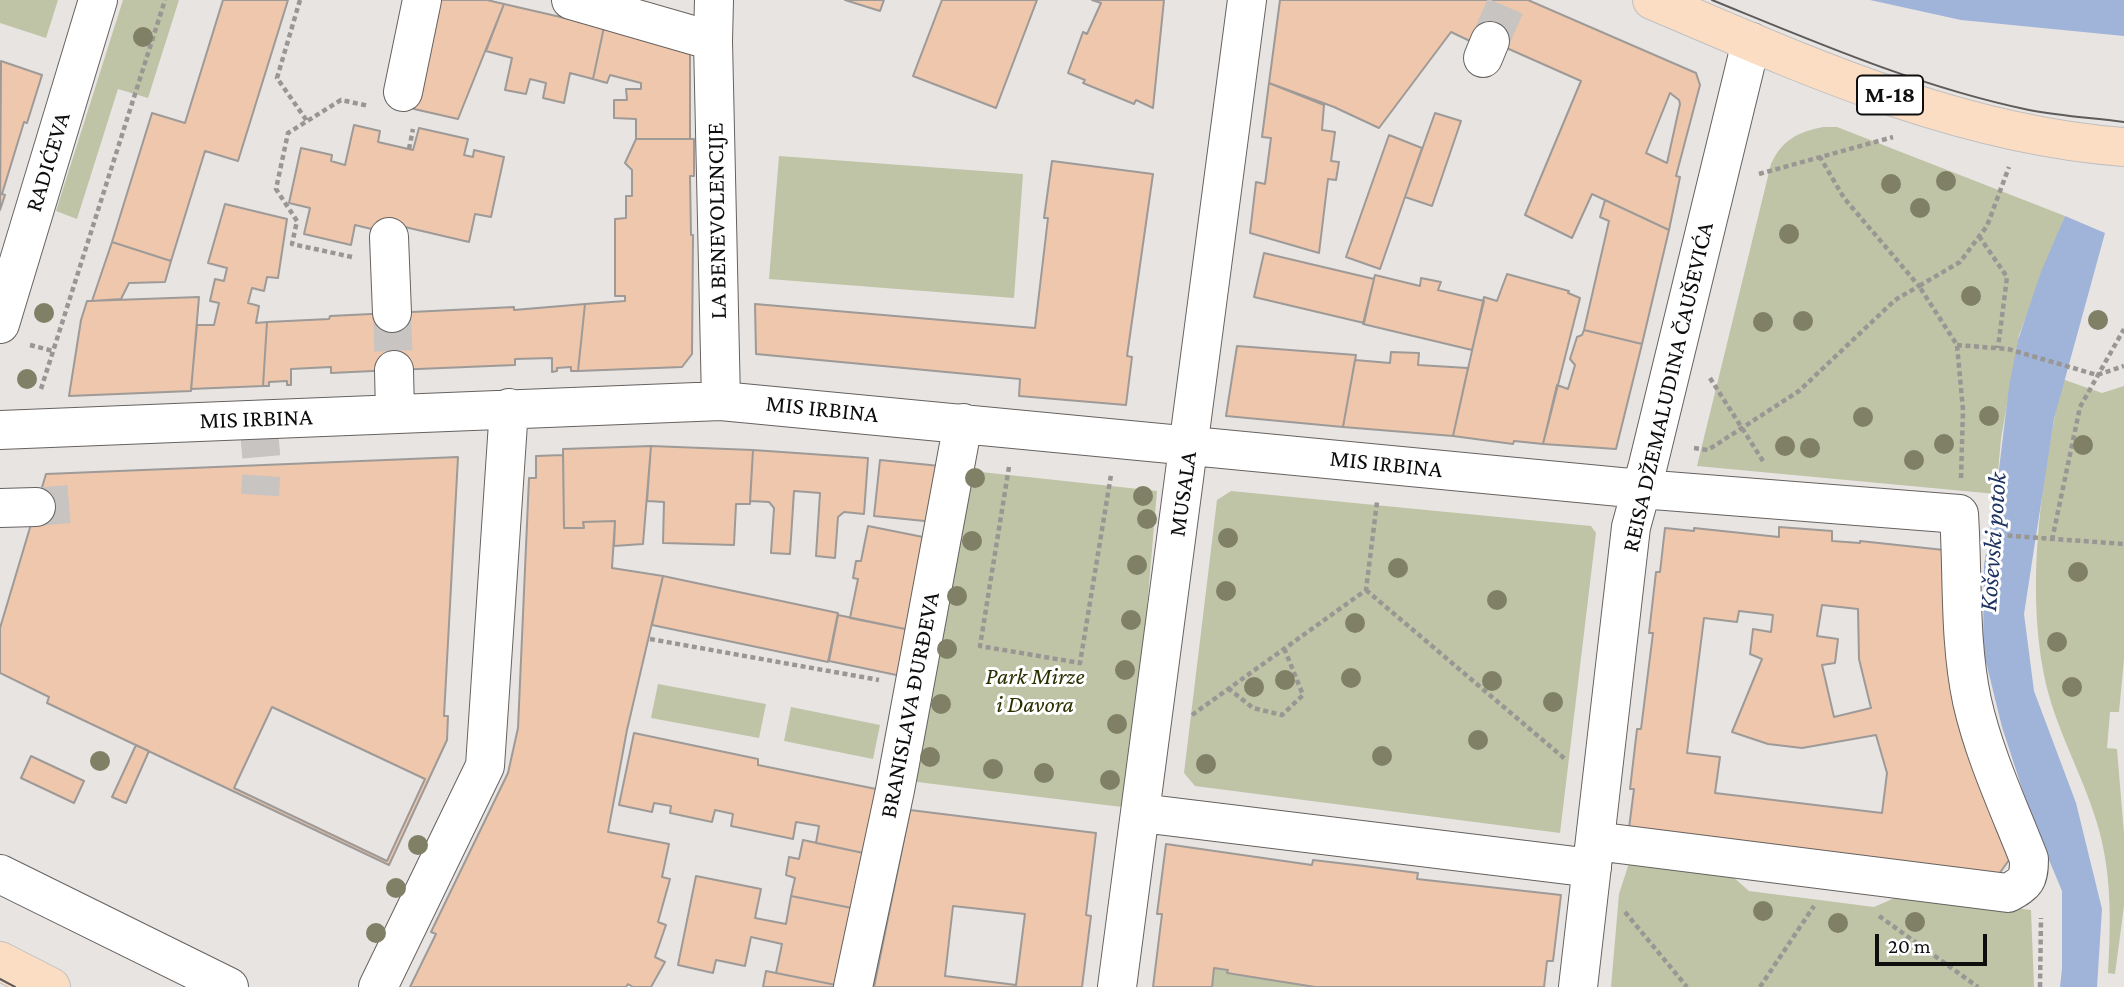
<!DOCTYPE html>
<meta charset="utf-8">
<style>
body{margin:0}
#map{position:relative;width:2124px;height:987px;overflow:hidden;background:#e8e4e2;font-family:"Crimson Pro",serif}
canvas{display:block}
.scale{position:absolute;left:1875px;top:934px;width:112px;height:32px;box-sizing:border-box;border:4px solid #0f0e0e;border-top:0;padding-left:9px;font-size:21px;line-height:24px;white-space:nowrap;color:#0f0e0e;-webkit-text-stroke:5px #fff;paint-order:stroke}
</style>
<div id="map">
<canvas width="2124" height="987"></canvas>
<div class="scale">20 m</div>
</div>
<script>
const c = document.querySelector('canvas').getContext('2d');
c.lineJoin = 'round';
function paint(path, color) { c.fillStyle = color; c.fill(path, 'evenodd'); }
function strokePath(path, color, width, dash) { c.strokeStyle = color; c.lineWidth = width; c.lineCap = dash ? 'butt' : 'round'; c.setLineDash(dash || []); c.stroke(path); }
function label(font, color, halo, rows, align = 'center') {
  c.font = font + ' "Crimson Pro",serif'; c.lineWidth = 6; c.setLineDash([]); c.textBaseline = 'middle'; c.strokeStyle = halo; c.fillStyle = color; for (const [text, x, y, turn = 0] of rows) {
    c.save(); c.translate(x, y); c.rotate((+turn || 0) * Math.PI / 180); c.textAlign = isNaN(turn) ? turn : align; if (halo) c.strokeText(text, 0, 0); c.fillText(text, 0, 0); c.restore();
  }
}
paint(new Path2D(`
 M0,0H58L46,38L0,23Z
 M123,0H179L148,98L118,89L77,219L56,211Z
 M1823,127H1837L2065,216L2019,335L2001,439L1996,494L1697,466L1771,164C1782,140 1798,132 1823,127Z
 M779,156L1023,174L1014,298L769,279Z
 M2062,379L2102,393L2124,386V659L2119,712H2110L2107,748L2117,749L2124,834V906L2115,974L2108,973C2111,922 2112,869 2096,820C2081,771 2054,726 2044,675C2025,578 2043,475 2062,379Z
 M972,471L1157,491L1130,808L909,781Z
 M1231,491L1591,526L1596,533L1560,833L1195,786L1184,773L1217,500Z
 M658,684L766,704L759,738L651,718Z
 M791,707L880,725L873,759L784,741Z
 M1629,863L1725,870L1749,891L1874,907L1904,894L2031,910L2034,987H1611L1619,894Z
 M1214,968L1228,970V974L1315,987H1212Z`), '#bfc4a6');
paint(new Path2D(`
 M1870,0H2124V36L1961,20Z
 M2065,216L2105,233L2054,419L2024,614L2034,691L2076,803L2102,909L2097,987H2060L2062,969V891L2032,819L2002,727L1983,650L1984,565L1996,494L2009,387L2018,340L2041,272Z`), '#a0b3d8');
const building = new Path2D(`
 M223,0H288L238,161L205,151L171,261L112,242L152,113L185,123Z
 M439,0H487L504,4L458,119L414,109Z
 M845,0H884L880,11Z
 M942,0H1037L996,108L913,76Z
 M1092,0H1164L1153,108L1136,100L1134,104L1083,83L1085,80L1068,73L1083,32L1087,34L1101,3Z
 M1280,0H1491L1472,42L1451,32L1379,128L1334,107L1269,83Z
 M1491,0H1528L1696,73L1700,85L1676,176L1680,177L1669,230L1592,194L1572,238L1525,215L1581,81L1475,34ZM1670,93L1679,100L1680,104L1667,163L1646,153Z
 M504,4L604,27L593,79L570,73L564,103L543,98L546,83L530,79L526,94L505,90L512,58L486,51Z
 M604,27L690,47V139H636V119L614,118V100H627L626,89H641V83L610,75L607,83L593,79Z
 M1,61L42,75L27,123L24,122L2,194L5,195L0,210Z
 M1269,83L1324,105L1322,130L1335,132L1331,161L1339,162L1336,180L1328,179L1319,253L1250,233L1256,182L1265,184L1271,138L1262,137Z
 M1435,113L1461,121L1432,206L1405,197Z
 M354,125L380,131L378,142L413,150L419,128L468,139L464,155L473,157L474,150L504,157L491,217L475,214L469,242L392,224L384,232L355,225L351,245L304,234L310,208L289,203L301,148L332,155L331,161L345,165Z
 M1389,135L1422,148L1380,269L1346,257Z
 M636,139H694V176H690L691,235H693L692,354L682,367L578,371L585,304L625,301V296H615V219L626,218V196H632V170L625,163Z
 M1052,161L1153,174L1127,356L1132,357L1126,405L1019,396L1020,379L756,354L755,304L1035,328L1048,218H1044Z
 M1605,200L1669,230L1642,344L1584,330L1609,221L1600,217Z
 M225,204L287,219L278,278L267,277L264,291L252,288L248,303L259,306L256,323L267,322L263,386L191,389L197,325H214L219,303L210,301L215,279L224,281L227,268L208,263Z
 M112,242L171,261L165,282L129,283L121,299L92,301Z
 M1264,253L1374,279L1364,323L1254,297Z
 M1507,274L1569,291L1568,293L1580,298L1543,444L1514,441L1513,444L1453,436L1484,297L1497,301Z
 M1375,275L1420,286L1421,278L1441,282L1438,290L1484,301L1472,350L1363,324Z
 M199,297L191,391L69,396L81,320L87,301Z
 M585,304L578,371H571V367L557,368V371L552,372V358L515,359V365L394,370L331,373V367L291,369V385H287V381L269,382V386H263L267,322L329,319L330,316L514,307V310Z
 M1584,330L1642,344L1616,449L1543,444L1557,385L1568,389L1575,365L1570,359L1577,337L1582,335Z
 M1237,346L1356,355L1343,427L1226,416Z
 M1391,352L1419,353L1418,365L1468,368L1453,436L1343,427L1355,360L1390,363Z
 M651,446L643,544L614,546L615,521L583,522L584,528H564L563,449Z
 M651,446L753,450L750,504H736L734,545L663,543L664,502L647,501Z
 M753,450L868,458L864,514L844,512L838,517L835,558L816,556L820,493L794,491L790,554L771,553L774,508L769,502L750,501Z
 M563,455L564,528H584L583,522L615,521L612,568L663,576L627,730L608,832L669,844L662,877L670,879L658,922L666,925L655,957L665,962L651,987H633L628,984L626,987H410L436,934L431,932L508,773L518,728L529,478H536V456Z
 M458,457L444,716H448L447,740L389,865L47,703L49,697L0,673V628L46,474ZM272,707L425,779L387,861L234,788Z
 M880,460L940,466L935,522L874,516Z
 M868,526L933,539L915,631L850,618L858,579L853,578L856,561H861Z
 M1779,527L1832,531V541L1860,543V541L1944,550L2009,860L1994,881L1628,836L1634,789H1630L1637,729H1641L1653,633H1649L1656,572H1660L1665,528L1694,531V528L1779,537ZM1822,605L1858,609L1859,659L1871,708L1834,717L1822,665L1835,663L1838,639L1817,636ZM1739,611L1773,615L1771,632L1753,629L1750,654L1762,659L1732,732L1768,744L1802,748L1876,735L1887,773L1882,813L1715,793L1720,757L1687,753L1704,618L1737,622Z
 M663,576L838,613L828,662L652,625Z
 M838,615L915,631L906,677L829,661Z
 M634,733L758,759V765L881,790L868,854L816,843L819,826L796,822L793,839L731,826L733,814L715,810L712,822L670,813L671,806L654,803L652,812L619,805Z
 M136,745L149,751L126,803L112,797Z
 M31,756L84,781L74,803L21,778Z
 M910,810L1096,833L1086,915L1091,916L1082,987H874ZM953,906L1025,914L1016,985L945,976Z
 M803,840L868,854L857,909L791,896L795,878L786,875L789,857L799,859Z
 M1166,844L1312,865L1313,860L1364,866L1418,873L1417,879L1561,895L1553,961H1547L1544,987H1315L1227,973L1228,970L1214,968L1212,987H1153L1162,914H1157Z
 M696,876L761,889L755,918L786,924L791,896L857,909L841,986L776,973L782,944L751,937L745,966L716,960L713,973L678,965Z
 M766,971L841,986L840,987H763Z`);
paint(building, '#eec7ad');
strokePath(building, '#9d9a98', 2);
strokePath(new Path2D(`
 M1490,41L1508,0
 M392,313L394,370
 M258,419L262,465L260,495
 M36,507L69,504`), '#c7c4c2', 38, [38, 19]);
const minor = new Path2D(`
 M571,0L713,41
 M714,0L713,41L721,401
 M1483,58L1490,41
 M403,92L422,0
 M389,237L392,313
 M0,324L98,0
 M394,370L395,413
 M0,430L721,401L1641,489L1959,514C1963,576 1959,640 1972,701C1984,755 2009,808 2029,859C2029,880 2026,883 2008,893L1595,841
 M0,508L36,507
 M1141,813L1592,868
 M0,874L229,987
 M378,987L485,766L509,408
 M853,987L895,790L963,423
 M1117,987L1247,0
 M1578,987L1631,527L1648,465L1751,42`);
const major = new Path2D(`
 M1652,0C1802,64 1958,135 2124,147
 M0,961L51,987`);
strokePath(minor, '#666260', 40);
strokePath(major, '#c1c0c0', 40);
strokePath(new Path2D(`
 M300,0L277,78L307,121
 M409,149L413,129
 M1759,174L1893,137
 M1979,236L2007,277L1998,348
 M352,257L292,244L297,221L276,189L288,133L341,100L369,106
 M30,345L53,351
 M1957,345L2008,349L2097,375L2124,366
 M1710,378L1763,461
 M41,389L165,0
 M1694,448L1708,450L1799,391L1895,300L1919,286L1844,198L1820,157
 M1009,467L980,646L1080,663L1111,475
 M1961,478L1963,410L1957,345L1919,286L1960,262L1987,226L2009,167
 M1999,535L2124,544
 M2052,540L2080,407L2124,329
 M1366,590L1565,759
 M650,639L879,680
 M1228,688L1253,708L1282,715L1303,695L1284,648
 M1192,715L1366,590L1377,502
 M1625,912L1687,987
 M1879,916L1978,987
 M1760,987L1814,906
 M2040,987L2041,918`), '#999694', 4.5, [5, 3.5]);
strokePath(minor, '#fff', 38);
strokePath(major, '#fbddc4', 38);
strokePath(new Path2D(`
 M1712,0C1815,42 1919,87 2029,110C2060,116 2093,118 2124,122
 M0,979L15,987`), '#5d5b5b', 2);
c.fillStyle = '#808066';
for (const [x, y] of [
 [143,37],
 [1946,181],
 [1891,184],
 [1920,208],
 [1789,234],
 [1971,296],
 [44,313],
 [2098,320],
 [1803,321],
 [1763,322],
 [27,379],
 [1989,416],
 [1863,417],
 [1944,444],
 [2083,445],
 [1785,446],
 [1810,448],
 [1914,460],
 [975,478],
 [1143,496],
 [1147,519],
 [1228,538],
 [972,541],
 [1137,565],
 [1398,568],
 [2078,572],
 [1226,591],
 [957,596],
 [1497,600],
 [1131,620],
 [1355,623],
 [2057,642],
 [947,649],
 [1125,670],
 [1351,678],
 [1285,680],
 [1492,681],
 [1254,687],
 [2072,687],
 [1553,702],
 [941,704],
 [1117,724],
 [1478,740],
 [1382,756],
 [930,757],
 [100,761],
 [1206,764],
 [993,769],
 [1044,773],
 [1110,780],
 [418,845],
 [396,888],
 [1763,911],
 [1915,922],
 [1838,923],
 [376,933]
]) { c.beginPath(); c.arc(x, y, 10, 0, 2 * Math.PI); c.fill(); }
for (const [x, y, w] of [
 [1890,95,66]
]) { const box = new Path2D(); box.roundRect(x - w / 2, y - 19.5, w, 39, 5); c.fillStyle = '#fff'; c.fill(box); strokePath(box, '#0f0e0e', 2); }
label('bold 23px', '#0f0e0e', null, [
 ["M-18",1890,95]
]);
label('24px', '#0f0e0e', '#fff', [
 ["RADIĆEVA",48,162,-73],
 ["LA BENEVOLENCIJE",717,221,-91],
 ["REISA DŽEMALUDINA ČAUŠEVIĆA",1668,387,-77],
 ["MIS IRBINA",822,409,6],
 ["MIS IRBINA",256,419,-2],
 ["MIS IRBINA",1386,464,6],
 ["MUSALA",1183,494,-82],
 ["BRANISLAVA ĐURĐEVA",910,705,-79]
]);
label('italic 24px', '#2b2f00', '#fff', [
 ["Park Mirze",1035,677],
 ["i Davora",1035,705]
]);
label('italic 26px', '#1c3361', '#fff', [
 ["Koševski potok",1993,542,-86]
]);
</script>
